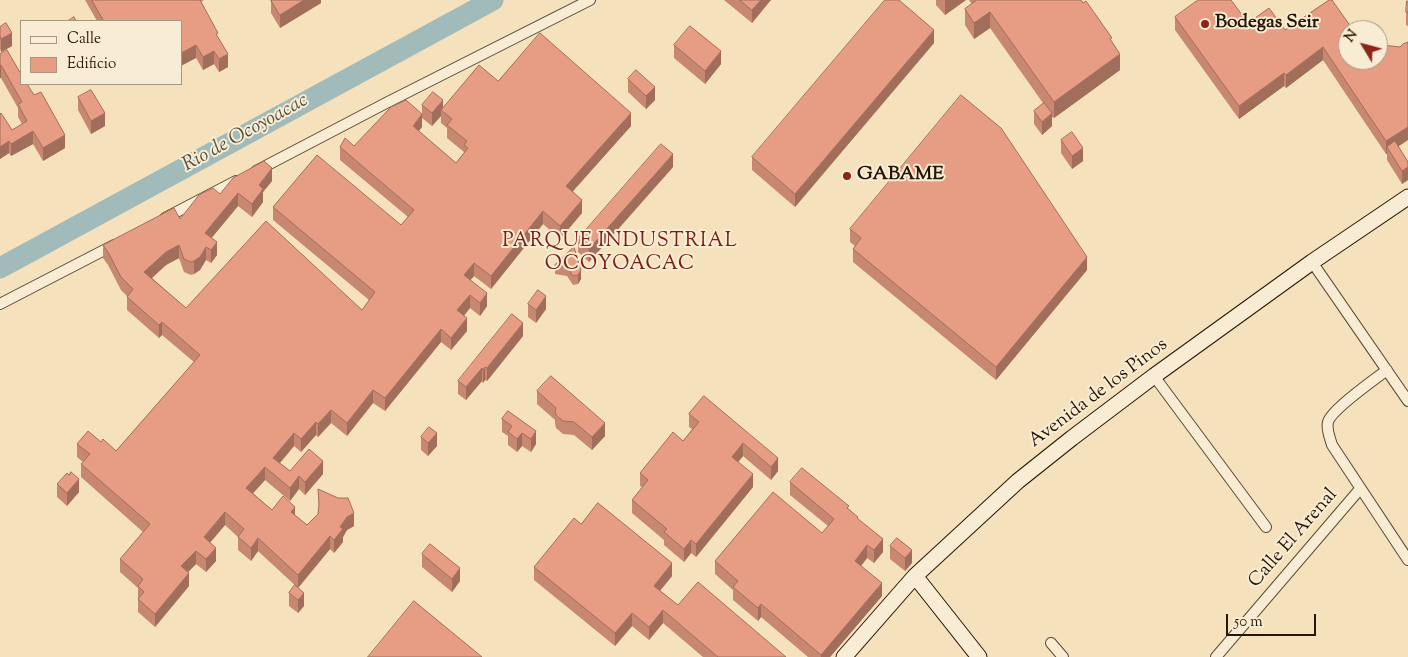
<!DOCTYPE html>
<style>
body{margin:0}
#map{position:relative;width:1408px;height:657px;overflow:hidden;background:#f6e1bd;font-family:"Sorts Mill Goudy",serif}
canvas{display:block}
.legend{position:absolute;left:20px;top:20px;width:162px;height:65px;box-sizing:border-box;background:#f9ecd4;border:1px solid #a59781;margin:0;padding:6px 9px;list-style:none;font-size:15px;color:#261704}
.legend li{display:flex;align-items:center;gap:10px;height:25px}
.legend b{width:25px;border:1px solid #a59781}
.north{position:absolute;left:1338px;top:20px;width:50px;height:50px;box-sizing:border-box;background:#f9ecd4;border:1px solid #a59781;border-radius:50%;rotate:307deg;font-size:14px;font-weight:700;line-height:20px;text-align:center;color:#261704}
.north::after{content:'';display:block;margin:auto;width:18px;height:22px;background:#8f2418;clip-path:polygon(50% 0,100% 100%,50% 72%,0 100%)}
.scale{position:absolute;left:1226px;top:614px;width:90px;height:22px;box-sizing:border-box;border:2px solid #261704;border-top:0;padding-left:6px;font-size:15px;line-height:18px;white-space:nowrap;color:#261704;-webkit-text-stroke:4px #f9ecd4;paint-order:stroke}
</style>
<div id="map">
<canvas width="1408" height="657"></canvas>
<ul class="legend">
<li><b style="height:6px;background:#f9ecd4"></b>Calle</li>
<li><b style="height:14px;background:#e79d83"></b>Edificio</li>
</ul>
<div class="north">N</div>
<div class="scale">50 m</div>
</div>
<script>
const c = document.querySelector('canvas').getContext('2d');
c.lineJoin = 'round';
function strokePath(path, color, width, dash) { c.strokeStyle = color; c.lineWidth = width; c.lineCap = dash ? 'butt' : 'round'; c.setLineDash(dash || []); c.stroke(path); }
function paint(path, color) { c.fillStyle = color; c.fill(path, 'evenodd'); }
function label(font, color, halo, rows, align = 'center') {
  c.font = font + ' "Sorts Mill Goudy",serif'; c.lineWidth = 4; c.setLineDash([]); c.textBaseline = 'middle'; c.strokeStyle = halo; c.fillStyle = color; for (const [text, x, y, turn = 0] of rows) {
    c.save(); c.translate(x, y); c.rotate((+turn || 0) * Math.PI / 180); c.textAlign = isNaN(turn) ? turn : align; if (halo) c.strokeText(text, 0, 0); c.fillText(text, 0, 0); c.restore();
  }
}
strokePath(new Path2D(`
 M0,268L493,0`), '#a0bbb9', 21);
const street = new Path2D(`
 M256,171L388,102L590,0
 M165,218L236,181
 M1312,262L1408,401
 M0,304L114,245
 M1387,370C1375,379 1331,410 1328,422C1326,429 1330,438 1332,445L1408,560
 M1154,376L1266,527
 M1051,643L1063,657
 M1216,657L1360,489`);
const secondary = new Path2D(`
 M915,576L979,657
 M844,657L915,576L1018,481L1072,438L1154,376L1312,262L1408,197`);
strokePath(street, '#5a4a32', 12);
strokePath(secondary, '#261704', 17);
strokePath(street, '#f9ecd4', 10);
strokePath(secondary, '#f9ecd4', 15);
paint(new Path2D(`
 M85,0H204L201,2L218,38L228,67L219,72L214,64L203,70L196,58L181,21H97Z
 M271,0H321V3L280,28L271,13Z
 M724,0H771L770,1L752,23Z
 M936,0H966L945,15L936,5Z
 M969,0H1081L1112,43L1120,70L1054,118L1052,117V126L1042,135L1034,124V111L1043,103L990,28L974,39L965,25V9L972,4Z
 M1329,0L1348,60L1400,47L1398,146L1408,162V180L1402,184L1387,160V154H1386L1323,60L1286,88L1284,86L1239,119L1175,30V17L1248,23L1285,30Z
 M1408,1V26L1406,25V12Z
 M0,27L12,46L1,52L0,49Z
 M934,43L795,207L752,170V157Z
 M674,45L721,64L705,84L674,58Z
 M0,54L65,148L43,161L33,144L11,156L9,153L0,159V114L12,130L22,124L18,117V108L1,78H0Z
 M628,79L655,100L646,109L628,92Z
 M498,81L631,126L573,191L582,213L560,239L543,224L491,289L474,276L470,280L487,306L480,316L470,308L464,316L467,331L451,350L441,342L385,411L373,403L347,436L331,423L318,437L316,435L301,452L294,446L280,463L290,471L323,474L305,495L299,489L290,501L265,480L253,493L272,510L295,515L307,525L318,514L319,510L318,489L354,526L347,530L343,537V542L334,553L330,549L298,588L258,551L251,561L238,550V537L225,525L210,542L216,561L206,572L196,564L188,572L189,586L155,627L138,612V588L120,572V559L143,532L81,477V464L83,462L77,457V444L101,442L116,451L194,362L162,335L159,338L127,310V296L121,290L108,265L103,258V245L180,219L220,194L272,181L263,192V202L252,217L238,206L211,238L217,255L211,263L206,260L200,270L194,274L191,275L184,272L179,258L166,265L152,278L186,308L362,310L369,300L273,220V207L401,225L408,217L340,160V147L354,146L422,127L419,131L456,163L464,153V152L447,138V128L441,123V116L432,126L422,118V105L443,107Z
 M78,97L105,126L91,134L78,110Z
 M1061,140L1083,161L1072,169L1061,153Z
 M673,167L589,262L578,252V239Z
 M850,229L1087,270L996,380L853,262V249L855,246L850,242Z
 M574,247L581,279L578,284L573,285L567,276L555,274V265Z
 M528,304L546,309L536,323L528,317Z
 M523,336L487,381L485,380L483,383L482,381L466,400L458,394V381Z
 M537,391L605,436L592,450L574,435L563,434L556,428L555,424V420L537,404Z
 M704,396L778,471L771,480L743,456L738,462L753,487L696,557L691,553L684,562L664,545V540L632,513V500L642,487L640,486V473L683,441L692,429L689,427V414Z
 M508,411L536,444L531,452L522,446L517,452L508,445V436L502,432V419Z
 M421,437L437,446L428,456L421,450Z
 M69,475L79,492L67,506L57,497V484Z
 M790,482L849,509L858,519L883,552L874,563L867,558L861,566L882,596L830,657H808L761,617L758,621L733,600V590L715,574V561L822,533L828,526L790,495Z
 M581,524L672,576L660,591L678,605L786,657H703L663,623L649,640L632,626L615,646L534,580V567Z
 M890,546L912,563L905,571L890,559Z
 M422,554L460,581L452,592L422,567Z
 M295,585L304,606L298,613L289,606V593Z`), '#c78771');
paint(new Path2D(`
 M304,0H321V3L280,28V15Z
 M761,0H771L770,1L752,23V10Z
 M945,0H966L945,15Z
 M990,12V28L974,39V23Z
 M934,30V43L795,207V194Z
 M12,33V46L1,52V39Z
 M196,45V58L181,66V53Z
 M1323,47V60L1286,88V75Z
 M214,51V64L203,70V57Z
 M721,51V64L705,84V71Z
 M228,54V67L219,72V59Z
 M1120,54V70L1054,118V102Z
 M1,65V78H0V66Z
 M1284,73V86L1239,119V106Z
 M655,87V100L646,109V96Z
 M443,100V111L441,110V116L432,126V113Z
 M105,113V126L91,134V121Z
 M631,113V126L566,199V186Z
 M1052,113V126L1042,135V122Z
 M422,114V127L413,138V126Z
 M1408,127V140L1390,152L1387,147V154H1386V141Z
 M33,131V144L11,156V144Z
 M65,135V148L43,161V148Z
 M9,141V153L0,159V147Z
 M1083,148V161L1072,169V156Z
 M673,154V167L589,262V249Z
 M1408,167V180L1402,184V171Z
 M272,168V181L263,192V202L252,217V204L259,185Z
 M238,193V206L205,246V233Z
 M582,200V213L560,239V226Z
 M543,211V224L491,289V276Z
 M217,242V255L211,263V250Z
 M179,245V258L166,265L144,285V272L166,252Z
 M206,247V260L200,270L194,274V261Z
 M1087,257V270L996,380V367Z
 M474,263V276L464,288V275Z
 M581,270V279L578,284V275Z
 M487,293V306L480,316V303Z
 M470,295V308L457,323V310Z
 M546,296V309L536,323V310Z
 M467,318V331L451,350V338Z
 M162,322V335L159,338V325Z
 M523,323V336L487,381V368Z
 M441,329V342L385,411V398Z
 M485,367V380L483,383V370Z
 M482,368V381L466,400V387Z
 M373,390V403L347,436V423Z
 M331,410V423L318,437V424Z
 M316,422V435L301,452V439Z
 M605,423V436L592,450V437Z
 M536,431V444L531,452V439Z
 M294,433V446L273,471V458Z
 M437,433V446L428,456V443Z
 M522,433V446L517,452V439Z
 M743,443V456L732,470V457Z
 M778,458V471L771,480V467Z
 M323,461V474L305,495V482Z
 M265,467V480L246,501V488Z
 M753,474V487L696,557V544Z
 M299,476V489L290,501V488Z
 M79,479V492L67,506V493Z
 M295,507V520L291,512Z
 M225,512V525L204,550V537Z
 M354,513V526L347,530L343,537V542L334,553V540L340,527L347,517Z
 M330,536V549L298,588V575Z
 M258,538V551L251,561V548Z
 M883,539V552L874,563V550Z
 M691,540V553L684,562V549Z
 M867,545V558L855,574V561Z
 M216,548V561L206,572V559Z
 M912,550V563L905,571V558Z
 M196,551V564L181,579V566Z
 M672,563V576L654,598V586Z
 M460,568V581L452,592V579Z
 M189,573V586L155,627V614Z
 M882,583V596L830,657H821V655Z
 M304,593V606L298,613V600Z
 M761,604V617L758,621V608Z
 M663,610V623L649,640V627Z
 M632,613V626L615,646V633Z`), '#a26e5c');
const building = new Path2D(`
 M92,0H200L218,33L216,34L228,54L219,59L214,51L203,57L196,45L181,53V21H104Z
 M271,0H304L280,15Z
 M740,0H761L752,10Z
 M885,0H899L934,30L795,194L752,157Z
 M977,0H1081L1083,3L1086,1L1112,38L1110,39L1120,54L1054,102L990,12L974,23L965,9Z
 M1198,0H1231L1248,23L1269,8L1285,30L1329,0H1332L1351,27L1353,25L1356,30H1348V60H1378V48L1383,45L1400,47L1403,44L1408,42V127L1386,141L1323,47L1286,75L1284,73L1239,106L1175,17Z
 M1407,1H1408V13L1406,12Z
 M74,17L76,21H68Z
 M6,23L12,33L1,39L0,36V27Z
 M690,26L721,51L705,71L674,45Z
 M540,33L631,113L566,186L582,200L560,226L543,211L491,276L474,263L464,275L487,293L480,303L470,295L457,310L467,318L451,338L441,329L385,398L373,390L347,423L331,410L318,424L316,422L301,439L294,433L273,458L290,471L309,449L323,461L305,482L299,476L290,488L265,467L246,488L272,510L283,496L295,507L291,512L307,525L318,514L319,504L318,489L338,498H348L354,513L347,517L340,527L343,529L334,540L330,536L298,575L258,538L251,548L238,537L244,529L225,512L204,537L216,548L206,559L196,551L181,566L189,573L155,614L138,599L144,592L138,586L143,579L120,559L150,524L81,464L90,454L77,444L88,431L101,442L103,439L116,451L200,355L162,322L159,325L127,297L133,289L121,277L108,252L103,245L174,208L180,219L199,195L213,188L220,194L233,178L264,161L272,168L259,185L263,189L252,204L238,193L205,233L217,242L211,250L206,247L200,257L194,261L191,262L184,259L179,245L166,252L144,272L186,308L266,221L362,310L375,292L273,207L317,155L401,225L414,210L340,147L345,138L354,146L391,107L406,100L422,114L413,126L456,163L468,148L464,145L467,141L447,125L452,119L441,110L479,65L498,81Z
 M7,50L21,74V84H27L34,95L41,92L65,135L43,148L33,131L11,144L9,141L0,147V114L1,113L12,130L27,121L18,104L22,102L1,65L0,66V54Z
 M636,70L655,87L646,96L628,79Z
 M91,90L105,113L91,121L78,97Z
 M433,92L443,100L432,113L422,105Z
 M961,95L1001,128L1087,257L996,367L853,249L861,238L850,229Z
 M1044,103L1052,113L1042,122L1034,111Z
 M1072,132L1083,148L1072,156L1061,140Z
 M1395,141L1408,162V167L1402,171L1387,147Z
 M661,144L673,154L589,249L578,239Z
 M574,247L581,270L578,275L573,276L567,267L555,265Z
 M538,290L546,296L536,310L528,304Z
 M512,314L523,323L487,368L485,367L483,370L482,368L466,387L458,381Z
 M551,376L605,423L592,437L574,422L563,421L556,415L555,411L556,408L537,391Z
 M704,396L778,458L771,467L743,443L732,457L753,474L696,544L691,540L684,549L664,532L667,529L632,500L648,480L640,473L673,432L683,441L699,422L689,414Z
 M508,411L536,431L531,439L522,433L517,439L508,432L512,426L502,419Z
 M429,427L437,433L428,443L421,437Z
 M802,468L849,506L847,508L858,517L857,518L883,539L874,550L867,545L855,561L882,583L821,655L761,604L758,608L733,587L738,581L715,561L773,492L822,533L834,519L790,482Z
 M71,472L79,479L67,493L57,484L67,473L69,475Z
 M598,503L672,563L654,586L678,605L698,582L786,657H718L663,610L649,627L632,613L615,633L534,567L574,518L581,524Z
 M897,538L912,550L905,558L890,546Z
 M430,544L460,568L452,579L422,554Z
 M295,585L304,593L298,600L289,593Z
 M414,601L482,657H368Z`);
paint(building, '#e79d83');
strokePath(building, '#a26e5c', 1);
for (const [x, y, r, color] of [
 [1205,24,5,"#8f2418"],
 [847,176,5,"#8f2418"]
]) { const dot = new Path2D(); dot.arc(x, y, r, 0, 2 * Math.PI); c.fillStyle = color; c.fill(dot); strokePath(dot, '#f9ecd4', 2); }
label('bold 19px', '#261704', '#f9ecd4', [
 ["Bodegas Seir",1215,24],
 ["GABAME",857,176]
], 'left');
label('19px', '#261704', '#f9ecd4', [
 ["Avenida de los Pinos",1099,394,-37],
 ["Calle El Arenal",1294,539,-49]
]);
label('italic 20px', '#515043', '#f9ecd4', [
 ["Rio de Ocoyoacac",246,134,-29]
]);
c.letterSpacing = '1px';
label('20px', '#7a1f14', '#f9ecd4', [
 ["PARQUE INDUSTRIAL",620,243],
 ["OCOYOACAC",620,266]
]);
c.letterSpacing = '0px';
</script>
